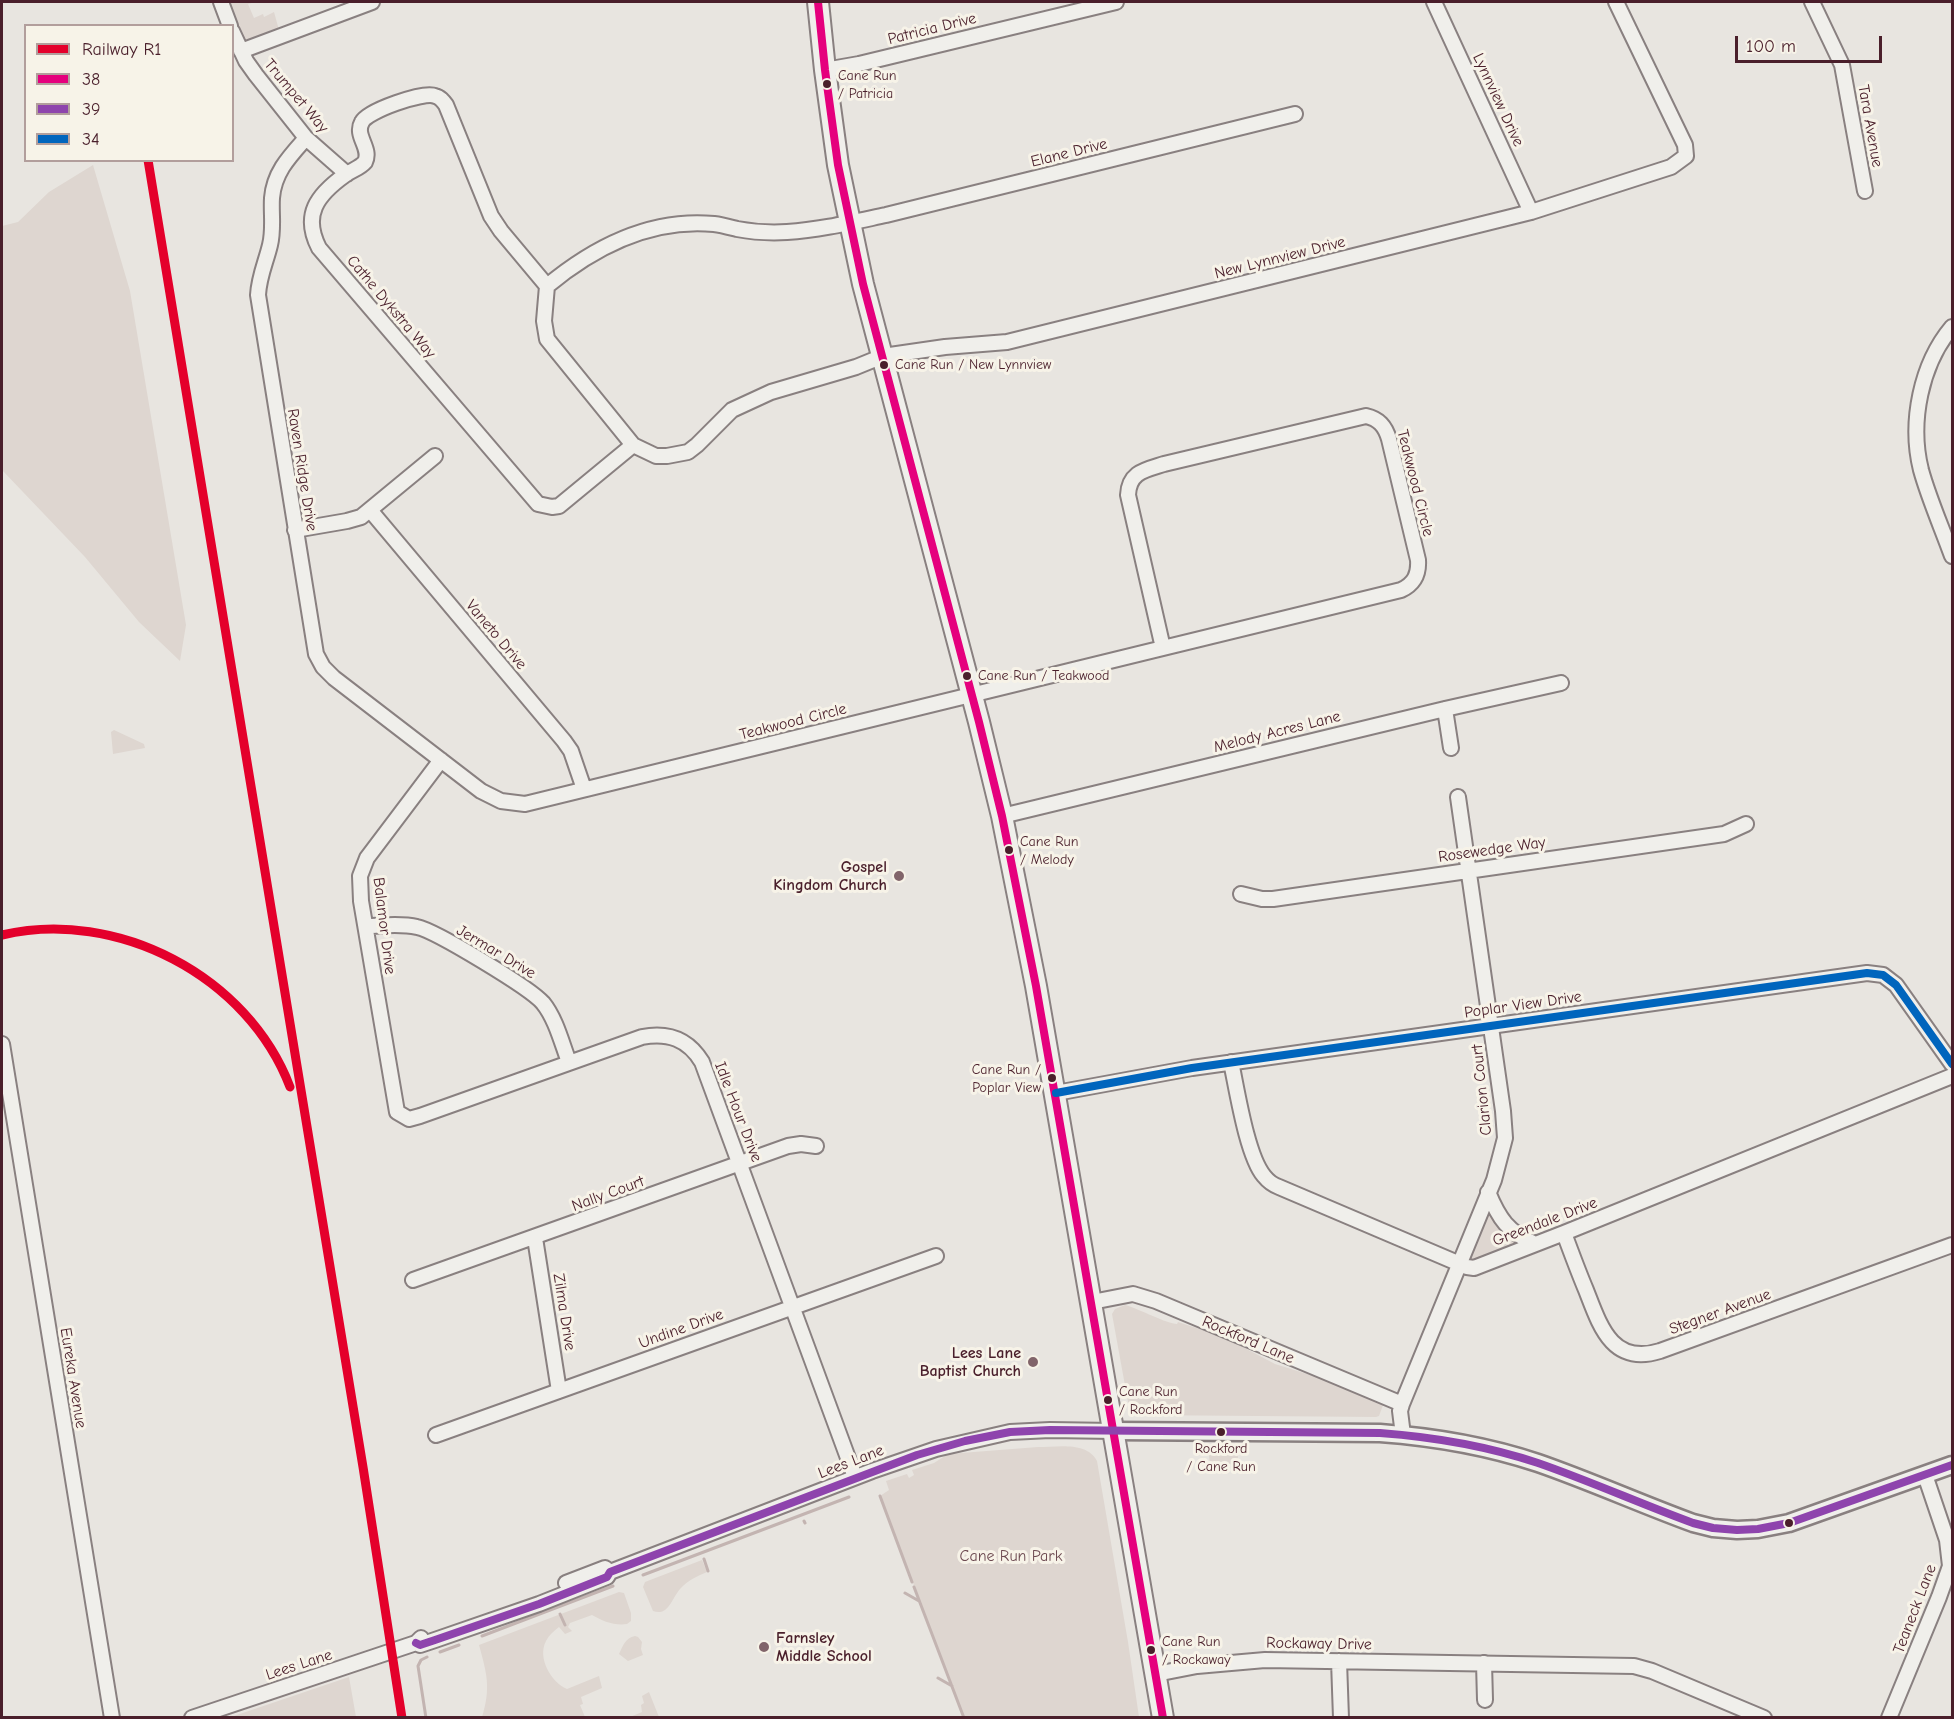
<!DOCTYPE html>
<style>
body{margin:0}
#map{position:relative;width:1954px;height:1719px;overflow:hidden;background:#e8e5e0;font-family:"Comic Neue",sans-serif}
canvas{display:block}
.frame{position:absolute;inset:0;border:3px solid #4a1f2b;pointer-events:none}
.legend{position:absolute;left:24px;top:24px;width:210px;height:138px;box-sizing:border-box;background:#f7f3e8;border:2px solid #b29e9c;margin:0;padding:8px 10px;list-style:none;font-size:18px;color:#4a1f2b}
.legend li{display:flex;align-items:center;gap:12px;height:30px}
.legend b{width:30px;border:2px solid #b29e9c}
.scale{position:absolute;left:1735px;top:36px;width:147px;height:27px;box-sizing:border-box;border:3px solid #4a1f2b;border-top:0;padding-left:8px;font-size:18px;line-height:21px;white-space:nowrap;color:#4a1f2b;-webkit-text-stroke:4px #f7f3e8;paint-order:stroke}
</style>
<div id="map">
<canvas width="1954" height="1719"></canvas>
<div class="frame"></div>
<ul class="legend">
<li><b style="height:8px;background:#e4002b"></b>Railway R1</li>
<li><b style="height:8px;background:#e5007d"></b>38</li>
<li><b style="height:8px;background:#8e44ad"></b>39</li>
<li><b style="height:8px;background:#0065bd"></b>34</li>
</ul>
<div class="scale">100 m</div>
</div>
<script>
const c = document.querySelector('canvas').getContext('2d');
c.lineJoin = 'round';
function paint(path, color) { c.fillStyle = color; c.fill(path, 'evenodd'); }
function strokePath(path, color, width, dash) { c.strokeStyle = color; c.lineWidth = width; c.lineCap = dash ? 'butt' : 'round'; c.setLineDash(dash || []); c.stroke(path); }
function label(font, color, halo, rows, align = 'center') {
  c.font = font + ' "Comic Neue",sans-serif'; c.lineWidth = 6; c.setLineDash([]); c.textBaseline = 'middle'; c.strokeStyle = halo; c.fillStyle = color; for (const [text, x, y, turn = 0] of rows) {
    c.save(); c.translate(x, y); c.rotate((+turn || 0) * Math.PI / 180); c.textAlign = isNaN(turn) ? turn : align; if (halo) c.strokeText(text, 0, 0); c.fillText(text, 0, 0); c.restore();
  }
}
paint(new Path2D(`
 M225,2H255L248,4L254,18L263,14L264,17L274,12L279,30C266,35 251,46 239,36Z
 M93,165L130,291L186,625L180,661L139,622L85,557L2,470V226L18,222L49,192Z
 M114,730L144,744L145,748L113,754L111,732Z
 M1488,1210L1499,1228L1519,1244L1476,1261L1468,1260Z
 M1125,1305C1140,1309 1167,1324 1177,1324L1178,1322L1224,1337L1275,1364L1333,1382L1380,1402L1383,1405L1379,1416L1376,1417L1139,1415L1133,1411L1128,1402L1112,1314L1115,1309Z
 M1038,1447C1057,1447 1087,1441 1097,1461L1128,1642L1139,1717H964L880,1496L889,1490L886,1481L907,1474L909,1478L914,1475L912,1470L934,1463L948,1454Z
 M1212,1449H1235L1238,1454V1464L1210,1465L1209,1456Z
 M702,1560L707,1572C698,1576 688,1580 681,1588C672,1597 669,1617 653,1611L643,1587L645,1582Z
 M619,1592L624,1593L631,1613V1621L627,1624C615,1626 602,1621 592,1615L570,1623L568,1627L572,1631L565,1634L559,1627C554,1631 549,1635 546,1641C537,1658 551,1682 567,1689L599,1676L602,1688L581,1697L583,1704L580,1705L585,1717H482C491,1688 487,1674 479,1645Z
 M635,1636L638,1637L642,1642L641,1649L643,1655L628,1661L619,1654C623,1646 625,1638 635,1636Z
 M349,1677L356,1717H231Z
 M649,1692L659,1717H630L642,1712L641,1705L644,1703L642,1696Z`), '#ded6d0');
strokePath(new Path2D(`
 M880,1496L912,1582
 M804,1521L805,1523
 M704,1559L708,1571
 M643,1575L849,1497
 M914,1587L964,1718
 M905,1593L919,1601
 M560,1614L565,1625
 M482,1636L613,1586
 M440,1652L459,1645
 M938,1678L952,1686
 M426,1718L418,1666L421,1660L427,1657`), '#c3b4b1', 3);
const minor = new Path2D(`
 M221,2L230,26
 M1434,2L1531,212
 M1812,2L1842,65L1865,191
 M232,31L246,61L256,75L306,138L347,174
 M241,51L372,2
 M825,70L859,64L1116,2
 M306,138C290,156 274,172 272,198C271,214 274,229 270,245C266,262 259,276 258,295L316,654L323,667L334,678L481,791L501,801L525,804L1163,648
 M547,286C594,247 651,218 714,224C722,225 729,227 737,229C753,232 770,233 787,232C820,230 853,222 886,215L1295,114
 M1952,327C1921,364 1909,422 1921,470C1929,499 1942,528 1952,556
 M1366,416C1379,419 1385,426 1389,439L1418,560C1419,575 1414,584 1401,590L1163,648L1128,495C1129,472 1145,470 1164,464Z
 M633,445L559,506L552,507L538,504L319,248C302,215 317,195 345,175C352,170 360,168 365,162C372,148 354,136 362,122C367,111 424,91 435,96C440,97 443,101 446,105L491,216L501,231L547,286L544,321L547,339L633,445L656,456H667L688,452L697,445L732,410L771,392L856,367L883,356L945,347L1007,342L1531,212L1671,167L1686,156L1685,145L1616,2
 M370,510L564,741L571,751L584,789
 M295,530L347,521L361,517L435,456
 M1445,709L1451,748
 M441,760L367,858L360,876L361,901L397,1112L409,1119L420,1116L642,1037C668,1032 688,1039 702,1062L855,1477
 M1002,816L1445,709L1561,683
 M1241,894L1262,899H1273L1724,834L1746,824
 M366,926C382,926 400,923 417,927C436,931 530,988 543,1003C556,1019 562,1044 569,1062
 M2,1044L112,1718
 M1231,1062C1237,1090 1247,1156 1264,1176C1268,1181 1273,1185 1279,1187L1467,1267L1474,1268L1564,1233L1952,1076
 M1056,1093L1192,1068L1867,973L1883,975L1896,985L1952,1064
 M1488,1192C1499,1219 1508,1232 1535,1244
 M1564,1233C1571,1252 1578,1271 1586,1290C1600,1326 1612,1366 1660,1351L1952,1245
 M535,1238L559,1391
 M413,1280L788,1146L801,1144L816,1146
 M1092,1302L1133,1294L1156,1301L1402,1404
 M436,1435L936,1256
 M1403,1435L1400,1411L1402,1404L1494,1180L1505,1138L1503,1111L1458,797
 M566,1583L605,1568L610,1572
 M416,1643L420,1645L435,1640L539,1604L607,1577L610,1572L872,1471L936,1449L1010,1432L1050,1430L1114,1431
 M1339,1661L1341,1718
 M1484,1663L1485,1700
 M1156,1674L1197,1666L1265,1660L1634,1666L1652,1671L1764,1718
 M192,1718L407,1646L416,1643L421,1638
 M1889,1718L1939,1597L1950,1566L1947,1540L1925,1475`);
const major = new Path2D(`
 M1114,1431L1380,1433C1434,1437 1487,1446 1538,1463C1590,1481 1641,1504 1693,1523L1713,1528L1737,1530L1758,1529L1789,1523L1952,1465`);
const highway = new Path2D(`
 M818,2L825,70L838,165L863,284L979,722L1002,816L1036,986L1163,1718`);
strokePath(minor, '#898080', 18);
strokePath(major, '#898080', 21);
strokePath(highway, '#898080', 24);
strokePath(minor, '#f0efeb', 14);
strokePath(major, '#f0efeb', 16);
strokePath(highway, '#f0efeb', 20);
strokePath(new Path2D(`
 M818,2L825,70L838,165L863,284L979,722L1002,816L1036,986L1163,1718`), '#e5007d', 8);
strokePath(new Path2D(`
 M416,1643L420,1645L435,1640L539,1604L607,1577L610,1572L917,1455L965,1441L1010,1432L1050,1430L1380,1433C1434,1437 1487,1446 1538,1463C1590,1481 1641,1504 1693,1523L1713,1528L1737,1530L1758,1529L1789,1523L1952,1465`), '#8e44ad', 8);
strokePath(new Path2D(`
 M1056,1093L1192,1068L1867,973L1883,975L1896,985L1952,1064`), '#0065bd', 8);
strokePath(new Path2D(`
 M148,160L363,1467L402,1718
 M2,935C117,908 248,976 290,1087`), '#e4002b', 9);
for (const [x, y, r, color] of [
 [827,84,5,"#4a1f2b"],
 [884,365,5,"#4a1f2b"],
 [967,676,5,"#4a1f2b"],
 [1009,850,5,"#4a1f2b"],
 [899,876,6,"#81646a"],
 [1052,1078,5,"#4a1f2b"],
 [1033,1362,6,"#81646a"],
 [1108,1400,5,"#4a1f2b"],
 [1221,1432,5,"#4a1f2b"],
 [1789,1523,5,"#4a1f2b"],
 [764,1647,6,"#81646a"],
 [1151,1650,5,"#4a1f2b"]
]) { const dot = new Path2D(); dot.arc(x, y, r, 0, 2 * Math.PI); c.fillStyle = color; c.fill(dot); strokePath(dot, '#f7f3e8', 2); }
label('14px', '#4a1f2b', '#f7f3e8', [
 ["Cane Run",838,76],
 ["/ Patricia",838,94],
 ["Cane Run / New Lynnview",895,365],
 ["Cane Run / Teakwood",978,676],
 ["Cane Run",1020,842],
 ["/ Melody",1020,860],
 ["Cane Run /",1041,1070,"right"],
 ["Poplar View",1041,1088,"right"],
 ["Cane Run",1119,1392],
 ["/ Rockford",1119,1410],
 ["Rockford",1221,1449,"center"],
 ["/ Cane Run",1221,1467,"center"],
 ["Cane Run",1162,1642],
 ["/ Rockaway",1162,1660]
], 'left');
label('16px', '#4a1f2b', '#f7f3e8', [
 ["Patricia Drive",932,29,-14],
 ["Trumpet Way",296,96,50],
 ["Lynnview Drive",1498,100,65],
 ["Tara Avenue",1870,126,80],
 ["Elane Drive",1069,153,-14],
 ["New Lynnview Drive",1280,258,-14],
 ["Cathe Dykstra Way",391,307,50],
 ["Raven Ridge Drive",302,470,81],
 ["Teakwood Circle",1415,483,76],
 ["Vaneto Drive",496,635,50],
 ["Teakwood Circle",793,722,-14],
 ["Melody Acres Lane",1277,732,-14],
 ["Rosewedge Way",1492,850,-8],
 ["Balamor Drive",384,926,83],
 ["Jermar Drive",496,952,31],
 ["Poplar View Drive",1523,1005,-8],
 ["Clarion Court",1482,1090,-96],
 ["Idle Hour Drive",738,1112,69],
 ["Nally Court",608,1194,-20],
 ["Greendale Drive",1545,1222,-21],
 ["Zilma Drive",564,1312,81],
 ["Stegner Avenue",1720,1312,-20],
 ["Undine Drive",681,1329,-20],
 ["Rockford Lane",1248,1340,23],
 ["Eureka Avenue",73,1378,81],
 ["Lees Lane",851,1462,-21],
 ["Teaneck Lane",1915,1609,-69],
 ["Rockaway Drive",1319,1644,1],
 ["Lees Lane",299,1665,-18]
]);
label('bold 16px', '#4a1f2b', '#f7f3e8', [
 ["Gospel",887,867],
 ["Kingdom Church",887,885],
 ["Lees Lane",1021,1353],
 ["Baptist Church",1021,1371],
 ["Farnsley",776,1638,"left"],
 ["Middle School",776,1656,"left"]
], 'right');
label('16px', '#6d4a51', '#f7f3e8', [
 ["Cane Run Park",1011,1556]
]);
</script>
